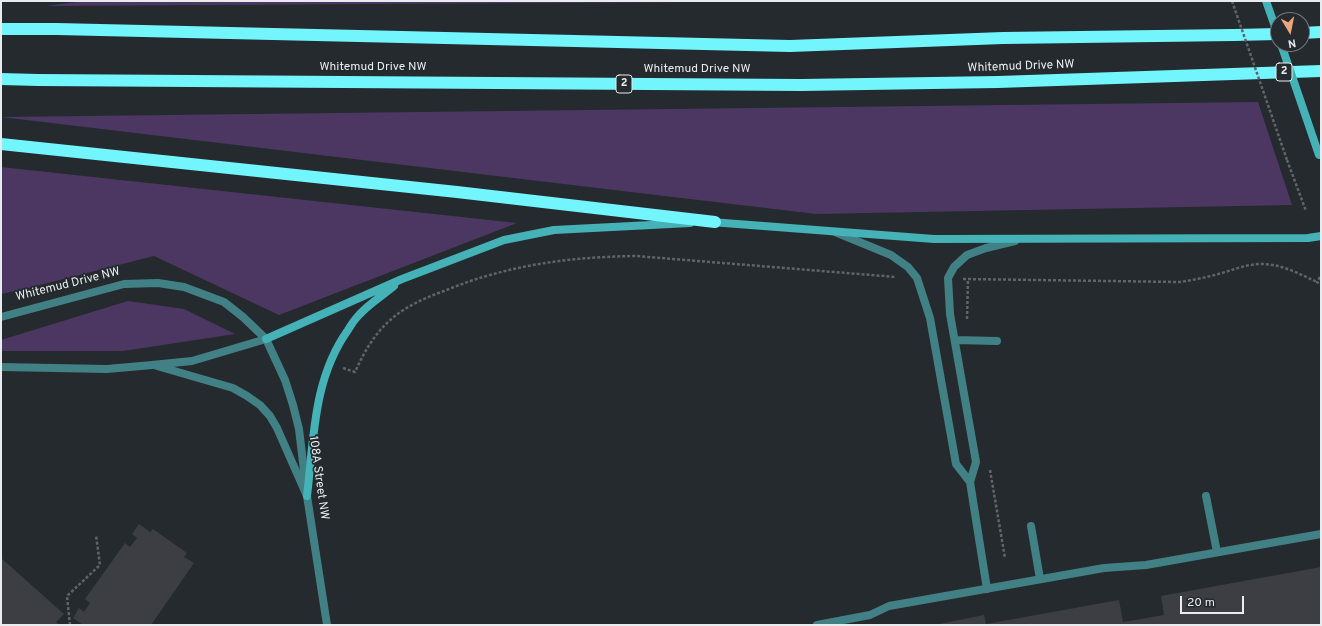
<!DOCTYPE html>
<style>
body{margin:0}
#map{position:relative;width:1322px;height:626px;overflow:hidden;background:#252a2e;font-family:Overpass,sans-serif}
canvas{display:block}
.frame{position:absolute;inset:0;border:2px solid #e9ecee;pointer-events:none}
.north{position:absolute;left:1270px;top:12px;width:40px;height:40px;box-sizing:border-box;background:#252a2e;border:1px solid #73787b;border-radius:50%;rotate:170deg;font-size:11px;font-weight:700;line-height:16px;text-align:center;color:#e9ecee}
.north::after{content:'';display:block;margin:auto;width:14px;height:18px;background:#efa378;clip-path:polygon(50% 0,100% 100%,50% 72%,0 100%)}
.scale{position:absolute;left:1180px;top:596px;width:64px;height:18px;box-sizing:border-box;border:2px solid #e9ecee;border-top:0;padding-left:5px;font-size:12px;line-height:14px;white-space:nowrap;color:#e9ecee;-webkit-text-stroke:3px #252a2e;paint-order:stroke}
</style>
<div id="map">
<canvas width="1322" height="626"></canvas>
<div class="frame"></div>
<div class="north">N</div>
<div class="scale">20 m</div>
</div>
<script>
const c = document.querySelector('canvas').getContext('2d');
c.lineJoin = 'round';
function paint(path, color) { c.fillStyle = color; c.fill(path, 'evenodd'); }
function strokePath(path, color, width, dash) { c.strokeStyle = color; c.lineWidth = width; c.lineCap = dash ? 'butt' : 'round'; c.setLineDash(dash || []); c.stroke(path); }
function label(font, color, halo, rows, align = 'center') {
  c.font = font + ' Overpass,sans-serif'; c.lineWidth = 3.5; c.setLineDash([]); c.textBaseline = 'middle'; c.strokeStyle = halo; c.fillStyle = color; for (const [text, x, y, turn = 0] of rows) {
    c.save(); c.translate(x, y); c.rotate((+turn || 0) * Math.PI / 180); c.textAlign = isNaN(turn) ? turn : align; if (halo) c.strokeText(text, 0, 0); c.fillText(text, 0, 0); c.restore();
  }
}
paint(new Path2D(`
 M84,1H850L46,6Z
 M1258,102L1292,205L816,214L1,117Z
 M1,167L517,223L279,315L154,256L24,289L1,294Z
 M128,301L184,309L235,334L123,351H1V340Z`), '#4c3762');
paint(new Path2D(`
 M139,524L150,532L153,529L187,553L184,557L194,563L151,625H83L73,618L79,608L84,612L90,603L85,599L125,543L130,547L137,538L132,534Z
 M1,558L64,614L56,622L59,625H1Z
 M1321,567V625H934L984,615L986,624L1119,600L1123,622L1164,615L1161,596Z`), '#3c3e44');
strokePath(new Path2D(`
 M1287,160L1306,211
 M1320,277L1317,282L1321,285
 M963,279L1180,282C1194,280 1208,277 1222,273C1235,269 1248,264 1262,264C1281,264 1300,274 1317,282
 M967,319L968,279
 M343,368L355,372C365,350 376,331 395,316C409,305 427,297 444,291C507,265 568,257 636,256L896,277
 M990,470L1005,558
 M70,625L67,596L100,565L96,535`), '#606468', 2.5, [3, 2]);
strokePath(new Path2D(`
 M835,232L891,255L908,267L917,278L930,318L956,464L970,482
 M955,340L997,341
 M1206,496L1217,552
 M1031,526L1040,579
 M987,589L970,482L976,462L950,314L948,278L954,267L967,255L986,248L1015,241
 M817,625L870,615L889,606L1104,568L1146,565L1321,534`), '#418084', 8);
strokePath(new Path2D(`
 M1,317L124,284L158,283L184,287L224,302L243,317L266,339L285,380L293,405L299,429L307,496L327,625`), '#418084', 8);
strokePath(new Path2D(`
 M157,366L233,388L247,396L260,405L270,416L277,428L307,496
 M1,367L107,369L152,365L192,361L266,339`), '#418084', 8);
strokePath(new Path2D(`
 M711,222L934,239L1308,238L1321,236
 M266,339L402,279L504,240L554,230L690,223
 M307,496C314,438 313,379 348,330C351,325 355,319 359,315C369,304 382,296 394,286`), '#44b2b7', 8);
strokePath(new Path2D(`
 M1,29H57L790,46L1003,38L1234,35L1278,34
 M1302,33L1321,32
 M1,79L38,80L801,85L998,82L1321,71
 M1,144L457,192L715,222`), '#72f5fc', 12);
strokePath(new Path2D(`
 M1232,1L1287,160`), '#606468', 2.5, [3, 2]);
strokePath(new Path2D(`
 M1266,1L1278,35
 M1281,44L1319,155`), '#44b2b7', 8);
for (const [x, y, w] of [
 [1284,72,16],
 [624,84,16]
]) { const box = new Path2D(); box.roundRect(x - w / 2, y - 9, w, 18, 3); c.fillStyle = '#252a2e'; c.fill(box); strokePath(box, '#e9ecee', 1); }
label('bold 11px', '#e9ecee', null, [
 ["2",1284,72],
 ["2",624,84]
]);
label('12px', '#e9ecee', '#252a2e', [
 ["Whitemud Drive NW",1021,67,-2],
 ["Whitemud Drive NW",373,68],
 ["Whitemud Drive NW",697,70],
 ["Whitemud Drive NW",68,285,-14],
 ["108A Street NW",318,478,82]
]);
</script>
